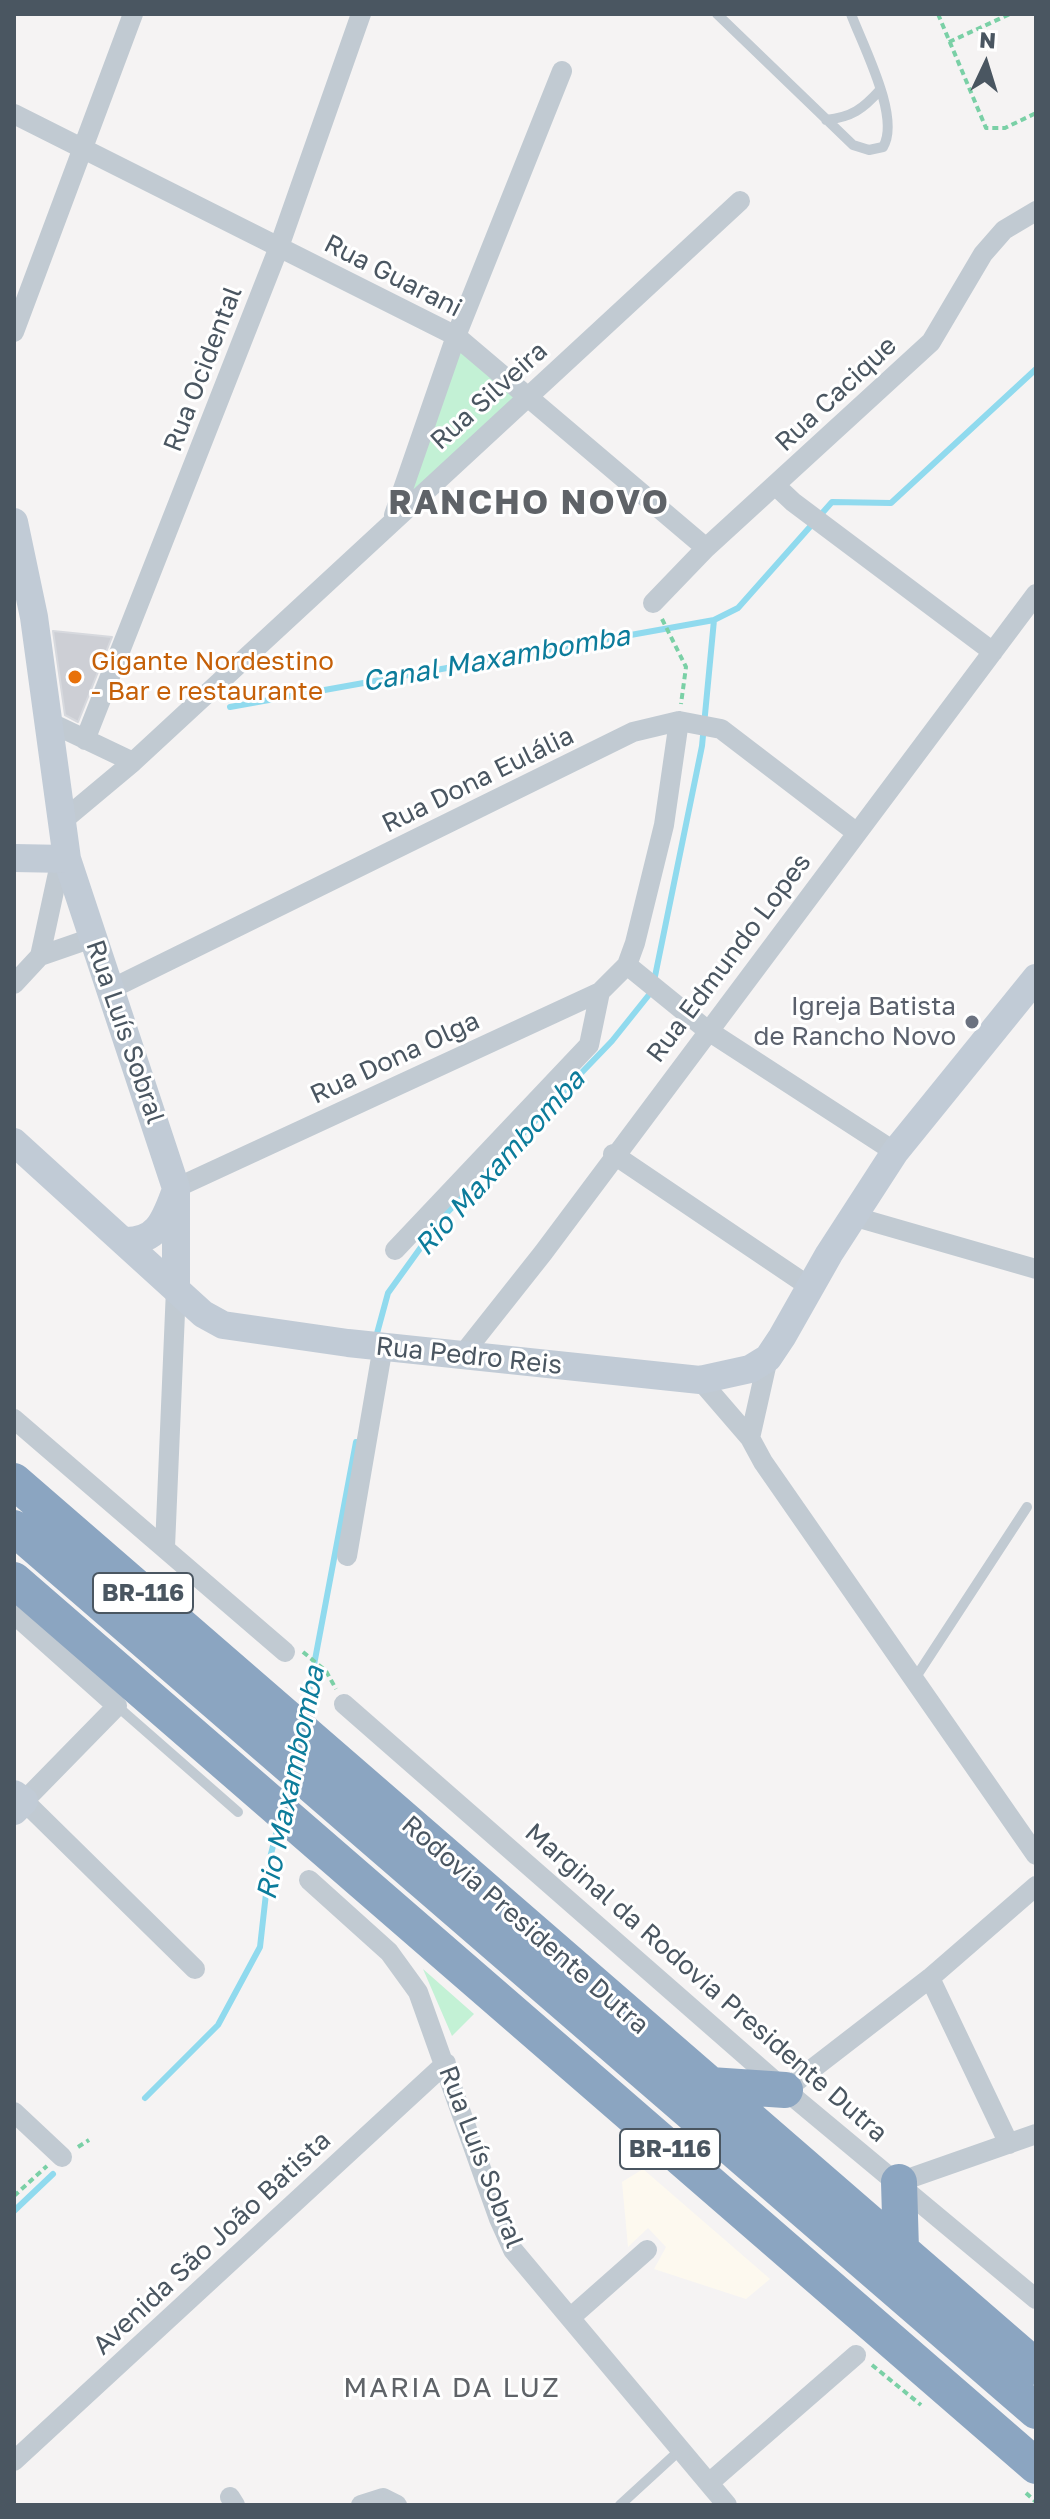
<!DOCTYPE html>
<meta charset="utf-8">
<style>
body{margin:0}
#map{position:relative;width:1050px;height:2519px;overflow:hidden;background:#f5f3f3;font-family:"Golos Text",sans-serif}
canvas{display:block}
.frame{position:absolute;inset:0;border:16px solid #4a5661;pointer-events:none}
.north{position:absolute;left:946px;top:24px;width:80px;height:80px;-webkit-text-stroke:6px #fff;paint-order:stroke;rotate:4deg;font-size:22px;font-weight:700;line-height:32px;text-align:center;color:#4a5661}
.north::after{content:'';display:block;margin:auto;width:28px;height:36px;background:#4a5661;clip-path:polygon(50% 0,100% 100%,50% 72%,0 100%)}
</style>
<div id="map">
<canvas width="1050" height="2519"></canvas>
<div class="frame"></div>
<div class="north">N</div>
</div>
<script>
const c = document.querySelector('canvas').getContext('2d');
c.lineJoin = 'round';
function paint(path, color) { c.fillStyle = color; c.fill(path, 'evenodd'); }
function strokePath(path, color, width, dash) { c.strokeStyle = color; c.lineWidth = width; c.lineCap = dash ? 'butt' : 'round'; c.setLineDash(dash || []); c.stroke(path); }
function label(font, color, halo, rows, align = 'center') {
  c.font = font + ' "Golos Text",sans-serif'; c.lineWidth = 6; c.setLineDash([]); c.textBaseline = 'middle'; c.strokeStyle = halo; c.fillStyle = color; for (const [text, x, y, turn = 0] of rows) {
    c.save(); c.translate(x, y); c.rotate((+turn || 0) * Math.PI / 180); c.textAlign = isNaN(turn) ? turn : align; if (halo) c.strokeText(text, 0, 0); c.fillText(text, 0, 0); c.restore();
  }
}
paint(new Path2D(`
 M643,2169L770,2279L746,2299L654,2269L666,2247L648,2228L628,2247L622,2182Z`), '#fdf9ef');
paint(new Path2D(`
 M458,340L524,392L396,513Z
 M423,1969L474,2014L452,2036Z`), '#c3f1d5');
strokePath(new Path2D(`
 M230,707L714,620L738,608L832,502L891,503L1036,369
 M376,1337L388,1293L442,1218L612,1041L652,991L702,746L714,620
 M304,1718L356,1442
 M145,2098L218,2025L260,1947L270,1858L278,1826
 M14,2211L53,2174`), '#90daee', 6);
const building = new Path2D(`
 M53,631L112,637L78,722L65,715Z`);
paint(building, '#cdcfd5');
strokePath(building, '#d7d9de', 2);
strokePath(new Path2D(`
 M938,14L986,128H1005L1036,113
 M949,42L1010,14
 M662,619L686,667L681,704
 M303,1652L326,1671L336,1689
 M78,2147L89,2140
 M14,2196L47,2166
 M872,2365L921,2405
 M1026,2493L1036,2502`), '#7ad0a6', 4, [6, 4]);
strokePath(new Path2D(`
 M717,14L853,145L869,150L883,147C901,118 863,46 851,14
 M826,120C852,117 863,109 880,90
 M914,1680L1027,1507
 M117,1706L238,1812
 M620,2505L680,2450`), '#c1cad2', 10);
strokePath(new Path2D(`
 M14,114L456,336L706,548
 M14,332L133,14
 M775,485L793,502L993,652
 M394,515L456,336L562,71
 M653,603L706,548L931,342L983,254L1004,230L1036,211
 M47,721L133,762
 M85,740L279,247L361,14
 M60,823L133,762L740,201
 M40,956L61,859
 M627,965L707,1030L895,1152
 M14,984L40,956L92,938
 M111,989L633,732L679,721L721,729L857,833
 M613,1154L810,1287
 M176,1188L600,992L627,965L635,943L664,825L679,721
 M852,1216L1036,1269
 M395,1250L589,1045L600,992
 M463,1354L543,1253L1036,594
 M700,1380L750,1438L763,1462L1036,1855
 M14,1419L285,1652
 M750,1438L768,1358
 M165,1547L176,1289
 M347,1556L383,1346
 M14,1614L117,1706L24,1801L195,1969
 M344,1704L785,2090L1036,2299
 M309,1880L389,1952L418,1992L499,2219L513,2250L727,2505
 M930,1978L1009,2144
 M785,2090L930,1978L1036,1886
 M14,2112L62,2157
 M899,2182L1036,2134
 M570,2318L647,2250
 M14,2461L446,2063
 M709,2483L856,2355
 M230,2497L235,2505
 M361,2505L383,2498L397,2505`), '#c1cad2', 20);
strokePath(new Path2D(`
 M14,522L34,617L67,859L176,1188V1289
 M14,858L67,859
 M14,1142L203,1314L223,1325L348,1343L700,1380L750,1369L768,1358L782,1337L829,1254L895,1152L1036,978
 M124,1241C156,1242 164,1222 174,1195
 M14,1794L24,1801L14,1811`), '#c1cbd6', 28);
strokePath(new Path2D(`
 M14,1481L1036,2367
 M14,1528L1036,2411
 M14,1580L1036,2466
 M710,2085L785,2090
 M899,2182L901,2250`), '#8ba5c1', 36);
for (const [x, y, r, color] of [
 [75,677,8,"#e8710a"],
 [972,1022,8,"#6b7280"]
]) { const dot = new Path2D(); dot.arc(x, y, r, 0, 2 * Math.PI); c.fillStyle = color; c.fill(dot); strokePath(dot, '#fff', 3); }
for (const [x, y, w] of [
 [143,1593,100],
 [670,2149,100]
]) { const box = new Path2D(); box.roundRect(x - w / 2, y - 20, w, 40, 6); c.fillStyle = '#fff'; c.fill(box); strokePath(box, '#4a5661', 2); }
label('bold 24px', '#4a5661', null, [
 ["BR-116",143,1593],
 ["BR-116",670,2149]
]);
label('26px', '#4a5661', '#fff', [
 ["Rua Guarani",393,276,27],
 ["Rua Ocidental",203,369,-69],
 ["Rua Cacique",836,394,-43],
 ["Rua Silveira",489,396,-42],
 ["Rua Dona Eulália",478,780,-26],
 ["Rua Edmundo Lopes",729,958,-53],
 ["Rua Luís Sobral",125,1032,71],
 ["Rua Dona Olga",395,1058,-25],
 ["Rua Pedro Reis",469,1356,6],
 ["Rodovia Presidente Dutra",525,1925,41],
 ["Marginal da Rodovia Presidente Dutra",706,1983,41],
 ["Rua Luís Sobral",481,2157,69],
 ["Avenida São João Batista",212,2243,-43]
]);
label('26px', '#c56008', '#fff', [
 ["Gigante Nordestino",91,662],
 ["- Bar e restaurante",91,692]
], 'left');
label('26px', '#5b616d', '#fff', [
 ["Igreja Batista",956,1007],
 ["de Rancho Novo",956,1037]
], 'right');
label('italic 28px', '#0c7c9b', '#fff', [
 ["Canal Maxambomba",496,659,-10],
 ["Rio Maxambomba",500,1163,-48],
 ["Rio Maxambomba",291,1783,-78]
]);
c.letterSpacing = '2px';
label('28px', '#5f6368', '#fff', [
 ["MARIA DA LUZ",452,2388]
]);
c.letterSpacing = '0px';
c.letterSpacing = '2px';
label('bold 34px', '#5f6368', '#fff', [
 ["RANCHO NOVO",529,503]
]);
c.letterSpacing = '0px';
</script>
